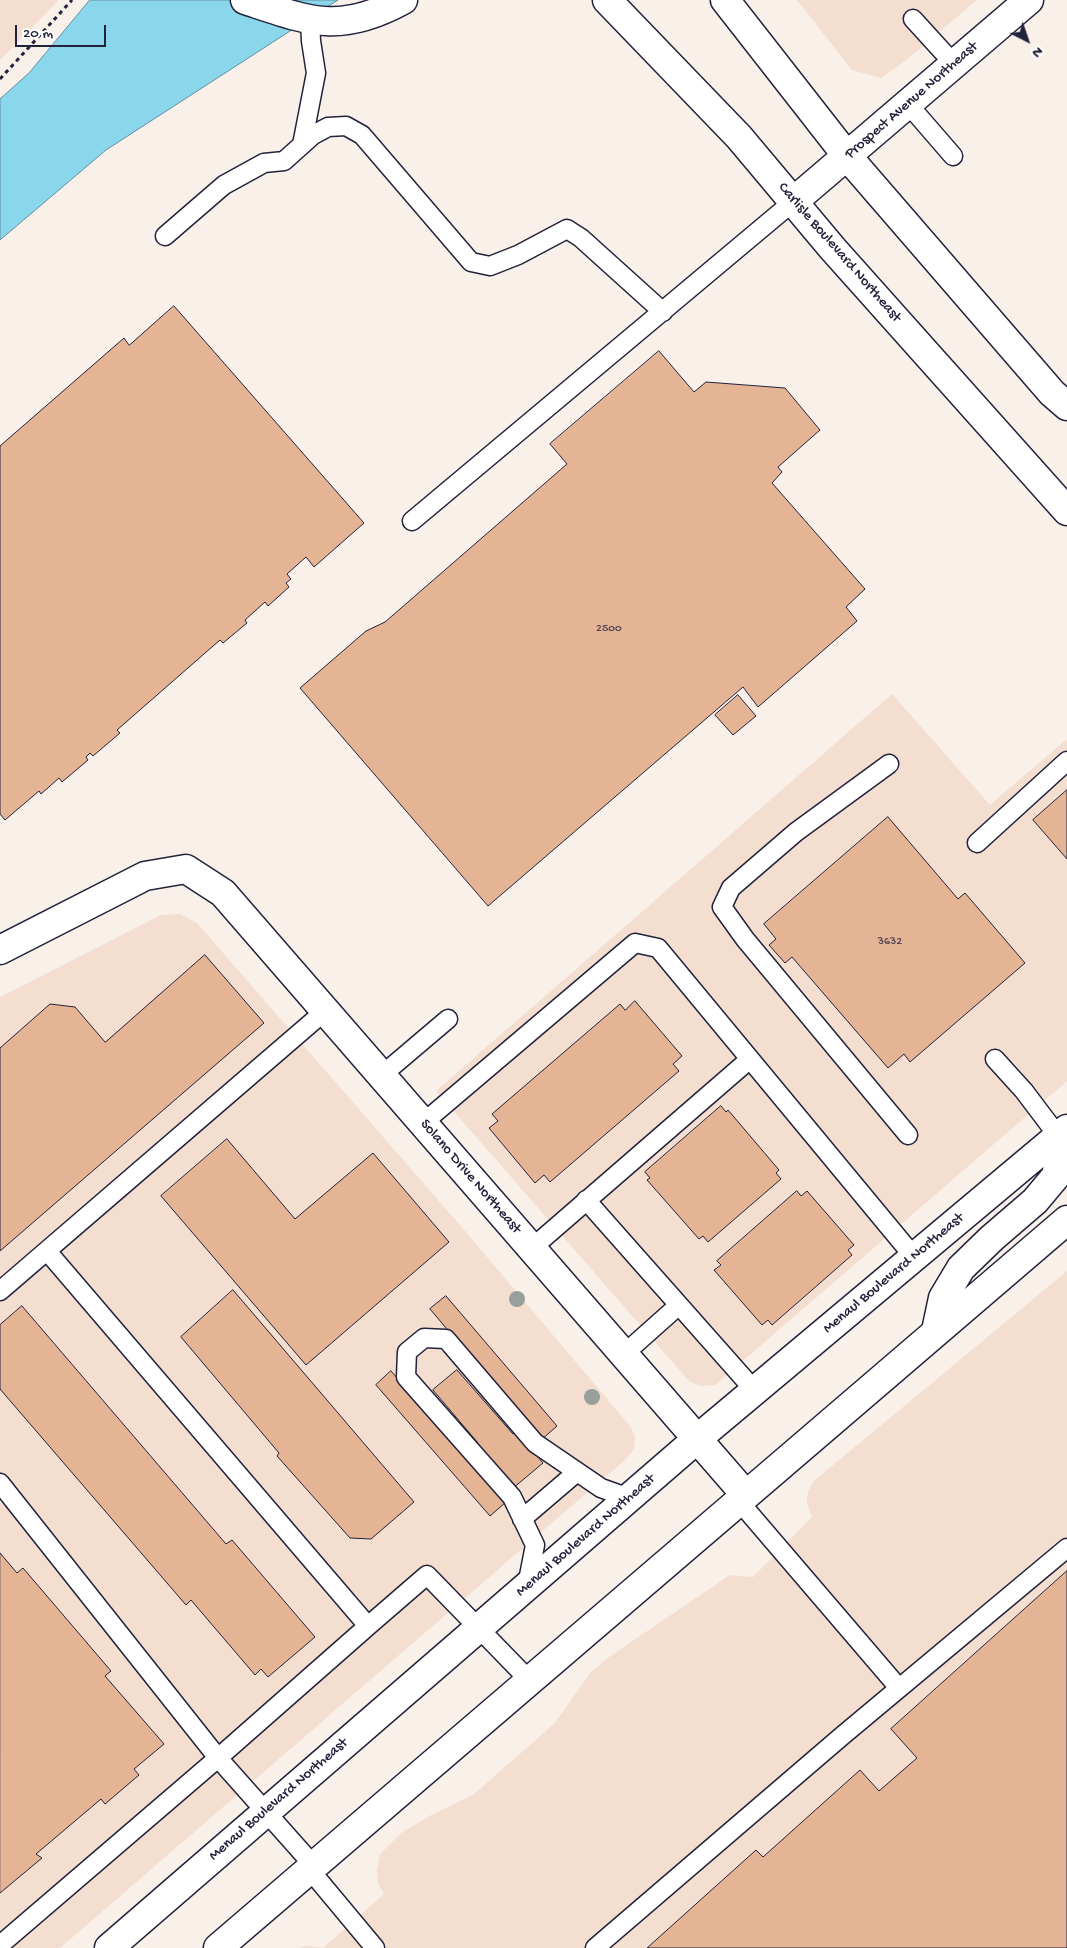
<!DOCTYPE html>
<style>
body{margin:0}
#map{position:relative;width:1067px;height:1948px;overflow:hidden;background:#faf0ea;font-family:"Gochi Hand",sans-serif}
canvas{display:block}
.north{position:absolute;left:1002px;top:15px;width:50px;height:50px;-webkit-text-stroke:4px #fff;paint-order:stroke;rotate:139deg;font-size:14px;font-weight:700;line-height:20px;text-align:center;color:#22223b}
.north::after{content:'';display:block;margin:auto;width:18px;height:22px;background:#22223b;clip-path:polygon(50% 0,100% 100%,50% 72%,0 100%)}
.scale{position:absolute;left:15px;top:25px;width:91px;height:22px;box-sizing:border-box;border:2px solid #22223b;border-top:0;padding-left:6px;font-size:15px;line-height:18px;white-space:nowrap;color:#22223b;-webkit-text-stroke:4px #fff;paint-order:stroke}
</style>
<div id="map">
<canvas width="1067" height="1948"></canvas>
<div class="north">N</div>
<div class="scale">20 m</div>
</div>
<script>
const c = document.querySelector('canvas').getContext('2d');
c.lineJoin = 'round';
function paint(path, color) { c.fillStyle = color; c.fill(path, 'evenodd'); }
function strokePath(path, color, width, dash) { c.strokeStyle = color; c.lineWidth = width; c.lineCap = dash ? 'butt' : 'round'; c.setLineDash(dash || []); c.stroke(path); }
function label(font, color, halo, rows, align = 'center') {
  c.font = font + ' "Gochi Hand",sans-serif'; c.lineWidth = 4; c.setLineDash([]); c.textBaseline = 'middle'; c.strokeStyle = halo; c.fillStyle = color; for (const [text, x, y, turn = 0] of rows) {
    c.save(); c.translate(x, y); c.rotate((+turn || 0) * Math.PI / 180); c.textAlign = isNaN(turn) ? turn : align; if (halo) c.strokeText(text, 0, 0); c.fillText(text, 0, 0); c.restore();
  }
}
paint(new Path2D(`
 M0,0H59L0,60Z
 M797,0H977L905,61L881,78L852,70Z
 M892,694L990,805L1067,739V1081L715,1385L700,1386L689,1381L436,1091Z
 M180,914L197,923L465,1231L630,1426L635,1436L634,1449L626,1459L60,1948H0V997L161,915Z
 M1067,1271V1948H300L305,1946L323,1948L384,1894L378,1884L377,1871L380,1854L401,1833L433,1814L473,1795L555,1723L591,1672L606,1659L730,1575L753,1577L812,1517L807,1504L808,1491L815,1480Z`), '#f3ded0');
const water = new Path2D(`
 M90,0H338L106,150L0,240V99L29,73Z`);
paint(water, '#8ad6ea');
strokePath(water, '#608ea4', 1);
const building = new Path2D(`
 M174,306L364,523L314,567L306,557L287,574L291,579L286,583L289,587L268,606L265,602L245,620L247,623L223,643L220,640L117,730L120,733L93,756L90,753L86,757L88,760L62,782L59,778L41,794L39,791L5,820L0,814V446L124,338L129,345Z
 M659,351L694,392L706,382L785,388L820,430L778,467L782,472L772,483L865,589L846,607L857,621L758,707L743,687L488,906L300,688L366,631L385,622L567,464L550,444Z
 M738,695L756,716L733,735L715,715Z
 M1067,790V859L1033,820Z
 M888,817L958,899L965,893L1025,963L910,1062L904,1054L888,1068L792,957L785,963L769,945L776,939L764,924Z
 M205,955L264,1023L0,1251V1048L50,1004L75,1007L105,1042Z
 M635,1001L682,1056L673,1064L679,1071L550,1182L544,1175L535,1183L489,1128L498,1121L492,1114L620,1004L625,1010Z
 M721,1106L726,1112L728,1110L779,1170L776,1173L781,1179L708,1242L703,1236L699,1239L647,1180L650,1178L645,1172Z
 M227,1139L295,1219L373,1153L449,1242L306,1365L161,1196Z
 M797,1191L801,1196L807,1191L854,1245L848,1250L852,1255L772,1325L768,1320L762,1325L714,1270L721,1265L717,1261Z
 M233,1290L414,1502L371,1539L350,1538L277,1456L279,1453L181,1337Z
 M446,1296L557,1426L541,1440L430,1309Z
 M22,1306L226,1544L232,1540L315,1637L268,1677L261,1669L255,1675L191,1600L186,1605L0,1389V1325Z
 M457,1370L513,1434L516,1431L543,1463L512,1489L472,1449L478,1443L433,1390Z
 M391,1371L506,1502L490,1516L376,1385Z
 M0,1553L17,1573L23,1568L111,1671L105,1676L164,1744L134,1769L139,1775L105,1804L101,1799L36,1854L42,1858L0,1893Z
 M1067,1571V1948H647L756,1850L763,1857L860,1770L879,1791L917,1758L891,1729Z`);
paint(building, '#e4b495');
strokePath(building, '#22223b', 1);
const service = new Path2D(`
 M913,19L954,64
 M908,104L953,156
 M302,145L316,73L311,41L310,21
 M165,236L224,185L264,163L284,161L313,135L328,127L346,126L362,135L471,262L490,266L518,255L567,229L581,238L663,312
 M412,521L794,201
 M889,764L796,832L731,888L722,907L745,939L908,1135
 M977,843L1067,761
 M995,1059L1024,1091L1058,1136
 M382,1075L448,1019
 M423,1123L635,943L658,948L914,1257
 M586,1200L755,1391
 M532,1248L750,1059
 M47,1251L368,1626L427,1575L529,1680
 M0,1291L325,1011
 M624,1354L679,1305
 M0,1483L218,1758L314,1866
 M738,1500L899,1688
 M522,1519L577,1472
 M527,1586L535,1545L512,1497L406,1377L407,1352L424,1338L446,1339L535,1443L601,1488L629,1498
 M310,1870L375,1948
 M0,1945L218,1758L368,1626
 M595,1948L842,1736L1067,1548`);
const minor = new Path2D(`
 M245,0C309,21 339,35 403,0
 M794,201L1029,0
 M0,950L145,876L186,869L223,893L745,1494`);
const secondary = new Path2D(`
 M607,0L739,137L833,249L1067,511
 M725,0L847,156L1052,393L1067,406
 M936,1331L943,1298L961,1268L992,1238L1035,1201L1056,1176L1060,1155L1058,1136
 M109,1948L697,1439L1067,1129
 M218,1948L1067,1220`);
strokePath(service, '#22223b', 21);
strokePath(minor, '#22223b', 31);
strokePath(secondary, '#22223b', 31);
strokePath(new Path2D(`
 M0,79L72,0`), '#22223b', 3, [4, 4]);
strokePath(service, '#fff', 18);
strokePath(minor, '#fff', 28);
strokePath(secondary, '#fff', 28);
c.fillStyle = '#999f9b';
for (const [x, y] of [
 [517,1299],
 [592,1397]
]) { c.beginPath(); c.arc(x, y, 8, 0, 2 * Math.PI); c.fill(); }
label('12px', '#524652', null, [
 ["2500",609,629],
 ["3632",890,942]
]);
label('15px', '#22223b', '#fff', [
 ["Prospect Avenue Northeast",912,101,-41],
 ["Carlisle Boulevard Northeast",839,253,49],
 ["Solano Drive Northeast",470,1177,49],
 ["Menaul Boulevard Northeast",894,1274,-40],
 ["Menaul Boulevard Northeast",586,1536,-41],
 ["Menaul Boulevard Northeast",279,1800,-41]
]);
</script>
